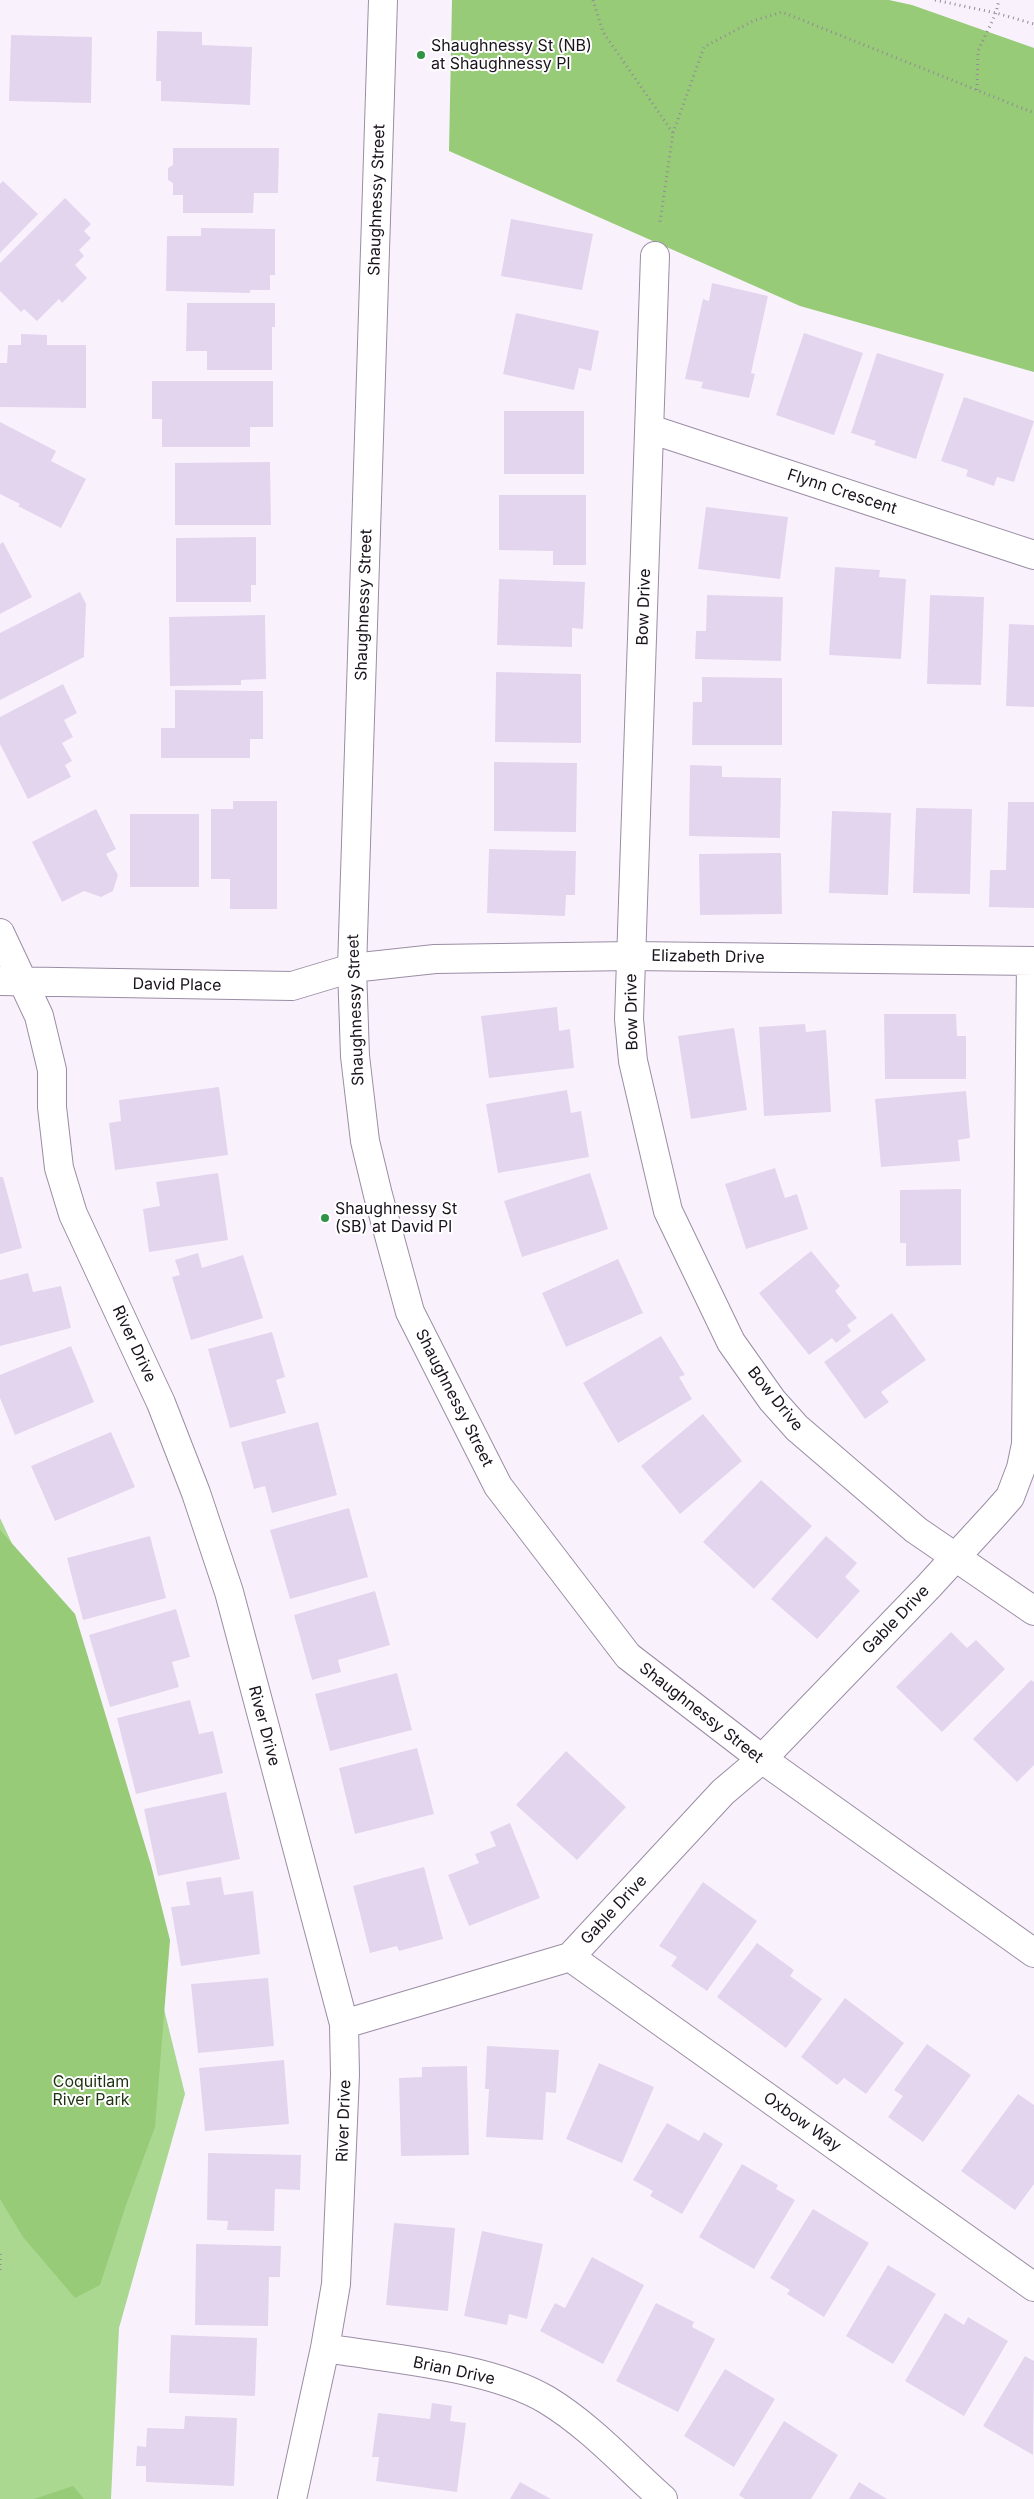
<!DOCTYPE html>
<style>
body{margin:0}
canvas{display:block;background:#f9f2fd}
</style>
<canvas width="1034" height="2499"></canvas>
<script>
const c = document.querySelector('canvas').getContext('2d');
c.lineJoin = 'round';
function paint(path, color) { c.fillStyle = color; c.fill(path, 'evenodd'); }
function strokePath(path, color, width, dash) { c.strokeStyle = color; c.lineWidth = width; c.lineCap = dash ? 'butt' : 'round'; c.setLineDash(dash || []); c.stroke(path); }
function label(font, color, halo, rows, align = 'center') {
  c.font = font + ' Inter,sans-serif'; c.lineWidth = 4; c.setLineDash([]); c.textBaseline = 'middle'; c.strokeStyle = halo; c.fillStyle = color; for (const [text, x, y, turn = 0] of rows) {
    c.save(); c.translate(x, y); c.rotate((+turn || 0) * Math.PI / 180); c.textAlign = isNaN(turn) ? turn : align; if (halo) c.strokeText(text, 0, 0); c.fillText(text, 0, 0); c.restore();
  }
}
paint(new Path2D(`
 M0,1518L90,1710L185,2094L119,2328L111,2499H0Z`), '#abd891');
paint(new Path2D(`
 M452,0H889L912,5L1034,48V372L800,306L449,151Z
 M0,1530L75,1614L151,1865L170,1940L155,2127L126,2205L100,2285L75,2298L23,2237L0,2199Z
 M73,2486L84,2499H34Z`), '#97cb77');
paint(new Path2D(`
 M157,31L202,32V45L252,47L250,105L161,101V81H156Z
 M11,35L92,37L91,103L9,101Z
 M173,148H279L278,193H254L253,213H183V195H173V183L168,180V168L173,165Z
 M3,181L38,214L0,253V184Z
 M65,198L91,224L84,231L91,238L79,250L84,256L75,265L87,278L62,303L59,299L37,321L24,309L21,312L0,291V263Z
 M511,219L593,234L582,290L501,276Z
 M201,228L275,229V275H270V290H250V293L166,291L167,236H201Z
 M712,283L768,296L751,373L755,374L749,398L701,388L703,382L685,379L703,299L709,301Z
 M187,303H275V327H272V370H207V351H186Z
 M516,313L599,331L591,371L579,368L574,390L503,374Z
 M804,333L863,353L834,435L776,415Z
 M21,334L47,335V345H86V408L0,407V363H7L8,345H21Z
 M877,353L944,374L916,459L874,445L876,441L851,433Z
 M152,381H273V427H250V447H162V419H152Z
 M964,397L1034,421L1014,482L997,477L994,486L966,476L968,470L941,461Z
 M504,411H584V474H504Z
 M0,422L56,451L51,461L86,479L61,528L18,506L20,504L0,494Z
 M270,462L271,525H175V463Z
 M499,495H586V565H553V551L499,550Z
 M706,507L788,517L780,579L698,569Z
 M256,537V585H251V602H176V538Z
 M3,542L32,597L0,614V544Z
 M835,567L880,570L879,577L906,579L901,659L829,655Z
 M499,579L585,582L583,629L572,628V647L497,645Z
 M80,592L86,604L84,657L0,700V633Z
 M707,595L783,597L781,661L695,659L696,631H706Z
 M930,595L984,597L981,685L927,684Z
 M265,615L266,679L241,680V685L170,686L169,617Z
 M1009,624L1034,625V707L1006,706Z
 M496,672L581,674V743L495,742Z
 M702,677L782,678V745H692L693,702H702Z
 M63,684L77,713L64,720L73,737L62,743L72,761L65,765L71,777L28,799L0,744V717Z
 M175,690L263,691V739H250V758H161V728H175Z
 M494,762L577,763L576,832L494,831Z
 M690,765L722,766V777L781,778L780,838L689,836Z
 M233,801H277V909H230V879H211V809H233Z
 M1008,802H1034V908L989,907L990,870H1006Z
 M916,808L972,809L970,894L913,893Z
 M96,809L116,849L106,854L118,875L113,891L101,897L84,891L62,902L32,842Z
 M832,811L891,813L888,895L829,893Z
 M130,814H199V887H130Z
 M489,849L576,851L575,895H566L565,916L487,913Z
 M781,853L782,914L700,915L699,854Z
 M557,1007L559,1031L570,1029L574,1068L489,1078L481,1016Z
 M884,1014H956L957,1036H966V1079H885Z
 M805,1024L806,1032L826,1030L831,1112L764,1116L759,1027Z
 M734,1028L747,1110L691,1119L678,1036Z
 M219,1087L228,1155L115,1170L109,1123L121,1121L119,1100Z
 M567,1090L571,1113L581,1111L589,1157L498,1173L486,1104Z
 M966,1091L970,1138L958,1140L960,1161L881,1167L875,1099Z
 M775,1168L785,1198L797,1194L808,1229L746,1249L725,1184Z
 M218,1173L228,1240L149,1252L143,1209L160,1206L156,1182Z
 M590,1173L608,1229L522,1257L504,1201Z
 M0,1177H3L22,1248L0,1254Z
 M961,1189V1265L906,1266V1243H900V1190Z
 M811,1251L840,1286L835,1291L857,1318L847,1325L851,1331L836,1343L832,1338L809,1355L759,1293Z
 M198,1253L202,1268L243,1255L263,1318L191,1340L172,1277L180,1275L175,1260Z
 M618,1259L643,1313L566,1347L542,1293Z
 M28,1273L33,1292L61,1286L71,1328L0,1346V1280Z
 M892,1313L926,1360L881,1392L889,1402L865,1419L824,1362Z
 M272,1332L285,1377L276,1380L286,1413L230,1428L208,1349Z
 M661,1336L685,1375L679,1377L692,1399L618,1443L583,1383Z
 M71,1346L94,1402L15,1435L0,1398V1375Z
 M703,1414L742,1461L680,1514L641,1466Z
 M318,1422L337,1495L272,1513L265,1486L254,1489L241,1442Z
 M111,1432L135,1487L55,1521L31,1466Z
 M761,1480L812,1526L754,1589L703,1542Z
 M349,1508L368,1577L290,1599L270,1530Z
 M150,1536L166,1598L83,1620L67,1558Z
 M826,1536L857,1563L845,1577L860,1591L817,1639L771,1599Z
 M375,1591L390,1645L338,1660L341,1672L312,1680L294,1615Z
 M176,1609L190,1657L172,1662L179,1687L110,1707L89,1635Z
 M951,1632L967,1648L976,1640L1005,1669L942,1732L896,1687Z
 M397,1673L412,1730L330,1751L315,1694Z
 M1031,1680L1034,1682V1765L1017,1782L973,1739Z
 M190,1700L199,1734L213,1731L223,1773L136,1794L117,1718Z
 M417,1748L434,1814L355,1834L339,1768Z
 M566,1751L626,1807L577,1860L516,1805Z
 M226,1792L240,1859L158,1876L144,1809Z
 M510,1823L540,1898L469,1926L448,1875L479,1863L475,1854L496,1846L490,1832Z
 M424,1867L443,1939L399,1951L397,1946L370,1953L353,1886Z
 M221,1877L224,1895L253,1891L260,1954L181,1966L171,1907L190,1905L186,1882Z
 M703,1882L757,1921L707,1991L671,1966L677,1957L659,1946Z
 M757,1943L794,1970L790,1976L822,1999L786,2048L717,1997Z
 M268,1978L274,2046L198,2053L191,1984Z
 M845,1998L904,2043L866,2094L844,2078L837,2085L801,2057Z
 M927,2044L971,2075L923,2142L888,2117L903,2096L894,2090Z
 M487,2046L559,2050L556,2093L546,2092L543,2140L486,2137L489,2089H485Z
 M284,2060L289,2124L205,2131L199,2068Z
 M599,2063L654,2087L622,2163L566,2139Z
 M467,2066L469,2155L401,2156L399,2078L422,2077V2067Z
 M1018,2094L1034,2105V2184L1015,2210L961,2171Z
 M667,2123L699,2141L704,2132L723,2144L682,2214L650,2196L653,2191L633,2180Z
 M208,2153L301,2155L300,2190L275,2189L274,2231L227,2230L228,2221L207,2220Z
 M742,2164L778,2185L776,2189L795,2200L754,2269L699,2237Z
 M813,2209L869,2243L824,2317L787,2294L790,2290L770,2278Z
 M394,2223L455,2228L448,2311L386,2305Z
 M482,2231L543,2244L527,2319L509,2314L507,2325L464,2316Z
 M196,2244L281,2246L280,2277H269L268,2326L195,2325Z
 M592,2257L644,2285L603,2364L540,2331L555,2303L565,2308Z
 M888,2265L936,2294L893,2364L846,2336Z
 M656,2303L694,2322L692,2327L715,2339L678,2412L616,2381Z
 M945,2313L964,2325L968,2317L1008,2341L964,2416L905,2381Z
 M171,2335L257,2338L255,2396L169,2393Z
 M1025,2356L1034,2361L1033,2455L983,2426Z
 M725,2369L775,2399L734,2467L684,2436Z
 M432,2403L452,2406L450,2421L466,2423L457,2492L376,2481L379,2457H372L378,2413L430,2419Z
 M185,2416L237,2418L234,2486L146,2482V2466H136L137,2446L146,2447L147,2428L184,2429Z
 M784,2421L838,2455L811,2499H745L739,2495Z
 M520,2482L551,2499H510Z
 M859,2482L887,2499H849Z`), '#e4d5ee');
const minor = new Path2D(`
 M655,256L629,1019L633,1061L668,1211L731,1342L772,1400L797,1428L916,1530L1034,1611
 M650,429L1034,555
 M0,933L39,1016L52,1070V1107L59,1168L73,1214L161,1403L196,1493L229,1592L344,2024L345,2075L336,2284L325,2348L292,2499
 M0,981L292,986L352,968L435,959L631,956L1034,961
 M570,1957L1034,2287
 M344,2024L570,1957L723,1792L762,1759L928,1587L995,1514L1010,1497L1021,1468L1026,1444L1031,961
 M325,2348C391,2359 490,2366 547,2400C590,2426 626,2466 663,2499`);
const tertiary = new Path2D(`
 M383,0L352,968L355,1056L365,1141L378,1195L410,1312L498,1486L628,1656L762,1759L1034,1953`);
strokePath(minor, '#9b8da4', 30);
strokePath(tertiary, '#9b8da4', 30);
strokePath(new Path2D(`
 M593,0L603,32L673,133L660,222
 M935,0L996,13L1034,24
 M977,90L978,51L996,13L999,0
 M673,133L704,47L753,21L782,12L1034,113
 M0,2254V2274`), '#928c96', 3, [1, 4]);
strokePath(minor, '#fff', 28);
strokePath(tertiary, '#fff', 28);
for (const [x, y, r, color] of [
 [421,55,5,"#319347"],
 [325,1218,5,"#319347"]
]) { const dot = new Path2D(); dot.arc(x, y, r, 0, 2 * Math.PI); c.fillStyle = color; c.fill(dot); strokePath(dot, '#fff', 2); }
label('16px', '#19131c', '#fff', [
 ["Shaughnessy St (NB)",431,46],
 ["at Shaughnessy Pl",431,64],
 ["Shaughnessy St",335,1209],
 ["(SB) at David Pl",335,1227]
], 'left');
label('16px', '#19131c', '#fff', [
 ["Shaughnessy Street",377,200,-88],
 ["Flynn Crescent",842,492,18],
 ["Shaughnessy Street",364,605,-88],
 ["Bow Drive",644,607,-88],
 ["Elizabeth Drive",708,957,1],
 ["David Place",177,985,1],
 ["Shaughnessy Street",356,1010,-92],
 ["Bow Drive",632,1012,-91],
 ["River Drive",134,1344,65],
 ["Shaughnessy Street",454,1398,63],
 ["Bow Drive",775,1399,51],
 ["Gable Drive",896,1620,-46],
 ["Shaughnessy Street",701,1713,38],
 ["River Drive",264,1726,75],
 ["Gable Drive",614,1910,-47],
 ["River Drive",344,2121,-88],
 ["Oxbow Way",802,2122,35],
 ["Brian Drive",454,2371,12]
]);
label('16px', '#1e3311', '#fff', [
 ["Coquitlam",91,2082],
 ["River Park",91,2100]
]);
</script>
